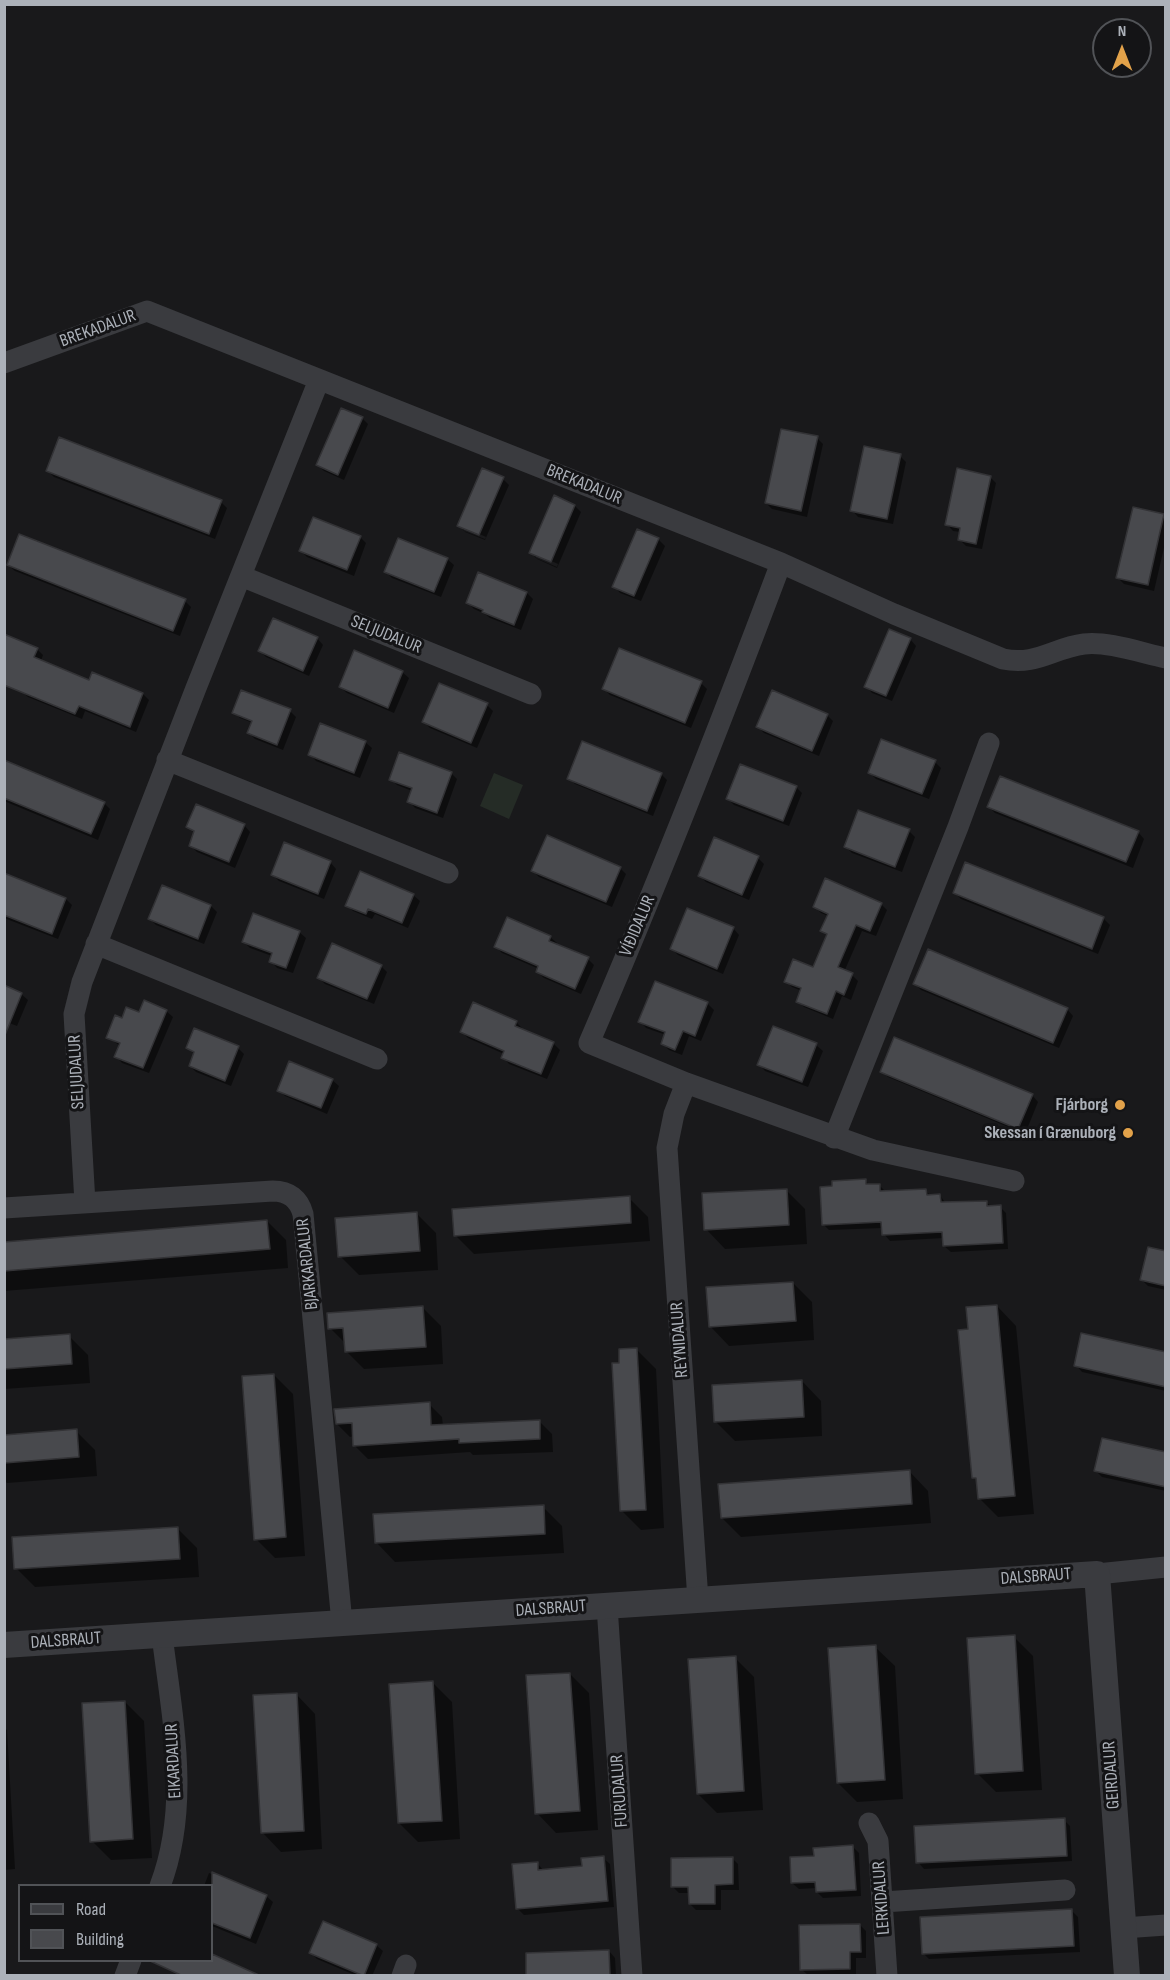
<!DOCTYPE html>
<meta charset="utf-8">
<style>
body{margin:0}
#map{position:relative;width:1170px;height:1980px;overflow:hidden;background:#19191b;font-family:"Sofia Sans Condensed",sans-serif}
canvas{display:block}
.frame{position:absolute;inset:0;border:6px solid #acb1b9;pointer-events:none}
.legend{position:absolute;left:18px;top:1884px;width:195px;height:78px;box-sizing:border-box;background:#141416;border:2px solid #515357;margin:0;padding:8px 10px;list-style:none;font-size:18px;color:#acb1b9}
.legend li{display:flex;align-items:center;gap:12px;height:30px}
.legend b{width:30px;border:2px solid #515357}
.north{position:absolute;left:1092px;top:18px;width:60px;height:60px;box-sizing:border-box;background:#141416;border:2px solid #515357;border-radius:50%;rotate:0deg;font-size:16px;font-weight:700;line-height:24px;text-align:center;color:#acb1b9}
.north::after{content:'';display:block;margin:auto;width:21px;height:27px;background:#e2a24a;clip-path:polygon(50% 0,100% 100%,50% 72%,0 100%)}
</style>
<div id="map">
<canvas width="1170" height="1980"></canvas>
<div class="frame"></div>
<ul class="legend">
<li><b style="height:8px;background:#3a3b3f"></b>Road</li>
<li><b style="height:16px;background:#48494d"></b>Building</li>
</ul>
<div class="north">N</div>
</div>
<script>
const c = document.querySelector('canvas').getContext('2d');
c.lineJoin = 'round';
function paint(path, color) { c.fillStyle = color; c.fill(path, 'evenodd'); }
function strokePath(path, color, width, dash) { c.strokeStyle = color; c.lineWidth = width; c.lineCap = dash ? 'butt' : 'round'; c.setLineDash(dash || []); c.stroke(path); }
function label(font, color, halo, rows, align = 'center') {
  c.font = font + ' "Sofia Sans Condensed",sans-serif'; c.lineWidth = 6; c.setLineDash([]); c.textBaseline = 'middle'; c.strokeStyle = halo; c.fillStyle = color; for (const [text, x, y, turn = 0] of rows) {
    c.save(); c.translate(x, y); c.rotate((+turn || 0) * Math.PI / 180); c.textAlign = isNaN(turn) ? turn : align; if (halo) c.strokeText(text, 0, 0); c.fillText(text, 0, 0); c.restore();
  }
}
paint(new Path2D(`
 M494,773L523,785L509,819L480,806Z`), '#252c26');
paint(new Path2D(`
 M362,418L368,424L344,480L324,471L318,465Z
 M817,438L823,444L807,517L772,509L766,503Z
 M900,456L906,462L893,524L858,517L852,510Z
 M48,471L221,502L227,508L215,539L54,477Z
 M990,477L996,483L982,549L966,546L959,539L961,532L953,531L947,524Z
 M503,479L509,485L485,540L465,532L459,525ZM464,527L486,537L485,539L464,531Z
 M575,506L581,512L557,568L537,559L531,553ZM536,554L558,564L557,567L536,558Z
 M1163,515L1166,517V539L1154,591L1124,584L1118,578Z
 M360,537L366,543L354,576L307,557L301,551Z
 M658,539L665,546L641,601L620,593L614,586Z
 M447,559L454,565L441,597L392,578L386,572Z
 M8,565L185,601L191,607L180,636L15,571Z
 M479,574L527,593L533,599L521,630L490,618L485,614L474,609L468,603Z
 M317,638L323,645L309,676L266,657L260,651Z
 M910,639L916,646L892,701L872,693L866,686Z
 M37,649L43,655L41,661L90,682L143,694L149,700L136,732L85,711L82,719L28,697L4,677Z
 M402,672L409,678L394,713L347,693L340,687Z
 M701,683L707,689L691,728L610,695L604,689Z
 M487,705L493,711L477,748L430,728L424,722Z
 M290,711L296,717L283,750L255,739L249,733L253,723L240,718L234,712Z
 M827,715L833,721L819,756L764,733L758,727Z
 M365,742L372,748L360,778L316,761L310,754Z
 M4,762L104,803L110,809L98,840L4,801Z
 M935,762L941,768L929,799L876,779L870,773Z
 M451,773L457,779L443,818L415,808L409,801L412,791L397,785L391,779Z
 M661,774L667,780L653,816L575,784L569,778Z
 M796,787L802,793L789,826L734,805L728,799Z
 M989,807L1138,832L1144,839L1133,868L995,813Z
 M244,825L250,832L235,868L197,852L190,845L194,833L188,827Z
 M909,831L915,837L902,872L852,853L846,847Z
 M758,858L764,864L749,900L706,882L699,875Z
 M330,862L336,869L324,899L279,881L273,875Z
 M966,864L1104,919L1110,925L1098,954L961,899L955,893Z
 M620,868L626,874L612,907L539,877L533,871Z
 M4,875L66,899L72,905L58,939L4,918Z
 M162,887L211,906L217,912L204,944L156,925L150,919Z
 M413,895L420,901L408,928L375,914L372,919L353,911L347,905Z
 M881,904L887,910L876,936L862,931L844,972L852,975L858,981L851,1000L842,996L833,1019L804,1007L798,1001L802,991L792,987L786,981L814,969L827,936L822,930L828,916L821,913L815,907Z
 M733,928L739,935L723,974L678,955L672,949Z
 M299,932L306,938L293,973L277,968L271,961L272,956L250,948L244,942Z
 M550,937L557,943L556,945L588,959L594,965L581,994L544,978L537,972L539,969L502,953L496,947Z
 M381,966L387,972L374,1004L325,984L319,978Z
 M915,984L1067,1009L1073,1016L1059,1048L921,990Z
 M21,994L28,1000L17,1026L4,1021Z
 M707,1003L714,1010L701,1041L689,1036L682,1055L669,1050L663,1044L666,1035L646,1028L640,1021Z
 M166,1011L173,1017L149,1073L122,1063L116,1056L120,1046L108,1037L122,1020L140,1014Z
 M516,1022L522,1028V1030L554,1044L560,1050L547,1079L509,1064L503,1057L504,1054L468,1038L462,1032Z
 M774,1028L816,1045L823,1051L808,1087L765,1071L759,1064Z
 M188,1048H238L244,1054L231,1086L196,1072L190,1066L195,1055Z
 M882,1071L1032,1095L1038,1102L1025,1134L888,1077Z
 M332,1080L339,1086L327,1114L285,1096L279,1090Z
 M865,1180L870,1186L879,1185L885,1191H926L931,1196L940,1195L946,1204L986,1202L992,1207H1000L1006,1213L1008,1249L951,1252L944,1246V1238L890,1241L884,1234L883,1228L829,1230L823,1224Z
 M786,1190L805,1209L807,1244L725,1249L706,1229Z
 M629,1198L648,1217L650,1241L474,1254L455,1235Z
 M417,1214L436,1233L438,1270L359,1275L340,1256Z
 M267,1221L286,1240L288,1268L4,1291V1244Z
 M1166,1253V1290L1148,1286L1142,1280Z
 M793,1283L812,1302L814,1340L729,1346L710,1326Z
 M997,1306L1016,1326L1034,1514L998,1517L979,1498L978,1481L974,1478Z
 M423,1308L441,1326L443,1364L364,1369L346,1351V1344L330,1328Z
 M69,1336L88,1355L90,1383L4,1389V1341Z
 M637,1350L656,1369L664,1528L641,1530L622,1511L621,1364Z
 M1166,1353V1391L1082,1372L1076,1365Z
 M274,1375L293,1394L305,1556L275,1558L256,1539Z
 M802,1381L821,1401L822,1436L735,1441L715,1421Z
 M429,1404L442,1417L443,1426L539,1421L552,1434L553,1452L473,1455L470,1452L368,1459L355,1446L354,1436L350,1437L337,1424Z
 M76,1431L95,1450L97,1476L7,1483L4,1480V1436Z
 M1166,1454V1491L1102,1477L1095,1470Z
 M909,1471L928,1491L931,1523L741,1537L722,1518Z
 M543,1507L562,1526L564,1553L395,1562L376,1542Z
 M178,1529L197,1548L199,1577L35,1587L16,1568Z
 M1014,1637L1033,1656L1042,1790L996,1792L977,1773Z
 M875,1647L895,1666L903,1799L857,1802L838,1783Z
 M735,1658L754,1677L763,1810L717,1813L698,1794Z
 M570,1674L589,1693L598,1830L556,1833L537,1813Z
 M432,1682L452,1702L460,1839L418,1842L399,1823Z
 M296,1694L315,1714L322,1849L281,1852L262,1832Z
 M125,1702L144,1721L152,1858L111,1860L92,1841Z
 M4,1728L7,1730L15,1869L4,1870Z
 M1064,1820L1070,1826L1072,1861L924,1869L918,1862Z
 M853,1847L859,1853L861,1896L823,1898L817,1892V1888L799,1889L792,1883L815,1857Z
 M603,1858L610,1864L614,1907L524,1915L517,1908L537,1863L544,1871L583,1867Z
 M732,1858L738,1864L739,1890H721V1910H696L690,1904V1893H679L673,1887Z
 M209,1873L266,1896L273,1902L256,1944L212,1926V1886H204Z
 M1072,1911L1078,1917L1080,1952L929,1959L923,1953Z
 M860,1925L866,1931V1958H856V1975H808L801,1969Z
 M376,1945L383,1951L372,1976H357L317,1959L311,1953Z
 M609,1951L615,1958L616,1976H528Z`), '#0007');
const building = new Path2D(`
 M341,408L363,417L338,475L316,465Z
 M781,429L818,436L801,511L765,503Z
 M59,437L222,500L209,534L46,471Z
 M864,446L901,454L887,519L850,511Z
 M482,468L504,477L479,535L457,526Z
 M957,468L991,476L976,544L958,540L960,528L945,525Z
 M554,495L575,505L551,562L529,553Z
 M1133,507L1164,514L1148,585L1116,578Z
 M313,517L361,536L347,570L299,551Z
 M637,529L659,538L634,596L612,587Z
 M19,534L186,599L173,631L7,565Z
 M398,538L448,558L434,592L384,572Z
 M478,572L527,592L514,625L482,612L483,610L466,603Z
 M273,618L318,637L303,671L258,651Z
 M889,629L911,638L886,696L864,687Z
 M4,634L38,648L34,657L89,680L92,672L143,693L130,727L79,706L75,714L4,685Z
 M619,648L702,681L685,723L602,689Z
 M354,650L403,671L388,708L339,687Z
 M439,683L488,703L471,743L422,722Z
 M241,690L291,709L277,745L247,733L252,721L232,713Z
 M772,690L828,714L812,751L756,727Z
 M320,723L366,741L354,773L308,755Z
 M881,739L936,760L922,794L868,773Z
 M582,741L662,773L647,811L567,779Z
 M399,752L452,772L437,813L407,802L412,788L389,780Z
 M4,760L105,802L91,834L4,798Z
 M740,764L797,786L783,821L726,799Z
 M1000,776L1139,831L1126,862L987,807Z
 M196,804L245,824L229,862L189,846L194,831L186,827Z
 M858,810L910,829L895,867L844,847Z
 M547,835L621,867L606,902L531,871Z
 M714,837L759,856L742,895L698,876Z
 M284,842L331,861L318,894L271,875Z
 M965,862L1104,917L1092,949L953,893Z
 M360,871L414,894L402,923L368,909L366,914L345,906Z
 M4,873L66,898L52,934L4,915Z
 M825,878L882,903L870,931L856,925L838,967L853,973L844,995L836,991L827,1014L796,1002L801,988L784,982L793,959L813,967L827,934L820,931L828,914L813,907Z
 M162,885L211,905L198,939L148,919Z
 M687,908L734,927L717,969L670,949Z
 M253,913L300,931L286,968L269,962L272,953L242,942Z
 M507,917L551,936L549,941L589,957L575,989L536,972L538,966L494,947Z
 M332,943L382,965L367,999L317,978Z
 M928,949L1068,1008L1053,1043L913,984Z
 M655,981L708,1002L695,1036L683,1031L675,1050L661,1044L665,1032L638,1022Z
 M4,985L22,993L5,1035H4Z
 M144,1000L167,1010L143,1068L114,1057L120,1043L106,1038L115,1015L122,1018L126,1007L139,1012Z
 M473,1002L517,1021L515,1026L554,1042L541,1074L501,1058L504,1051L460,1032Z
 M773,1026L817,1043L802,1082L757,1065Z
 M194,1028L239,1046L225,1081L189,1066L194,1052L186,1048Z
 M894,1037L1033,1094L1018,1129L880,1072Z
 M289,1061L333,1079L321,1108L277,1091Z
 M866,1179V1184H880V1191L926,1189L927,1195L940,1194L941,1202L987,1201V1206L1001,1205L1003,1243L943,1246L942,1232L882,1235L881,1222L822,1225L820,1187L832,1186V1181Z
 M787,1189L789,1225L704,1230L702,1193Z
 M630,1196L631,1223L454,1236L452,1209Z
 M417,1212L420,1251L338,1257L335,1218Z
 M267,1220L270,1249L4,1271V1242Z
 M1148,1247L1166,1251V1286L1140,1280Z
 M793,1282L796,1321L709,1327L706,1287Z
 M997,1305L1015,1496L978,1499L976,1478H972L958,1330L968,1329L966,1307Z
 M423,1306L426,1347L345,1352L343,1328L328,1329L327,1313Z
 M1081,1333L1166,1352V1387L1074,1366Z
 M70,1334L72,1364L4,1369V1339Z
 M637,1348L646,1510L620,1511L612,1363H619V1349Z
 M274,1374L286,1537L254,1540L242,1376Z
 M802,1380L804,1417L714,1422L712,1385Z
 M430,1402L431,1425L540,1420V1439L459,1443V1439L353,1446L352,1423L336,1424L334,1409Z
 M77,1429L79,1457L4,1463V1435Z
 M1102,1438L1166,1452V1487L1094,1471Z
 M910,1470L912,1504L721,1518L718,1484Z
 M544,1505L545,1534L375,1543L373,1514Z
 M178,1527L180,1559L14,1569L12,1537Z
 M1015,1635L1023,1771L975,1774L967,1638Z
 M876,1645L885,1780L837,1783L828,1648Z
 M736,1656L744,1791L697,1794L688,1659Z
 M570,1673L580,1811L535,1814L526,1675Z
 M433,1681L442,1821L398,1823L389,1684Z
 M297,1693L304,1831L261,1833L253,1695Z
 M125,1701L133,1839L90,1842L82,1703Z
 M1065,1818L1067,1856L916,1863L914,1826Z
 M853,1845L856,1890L816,1892L815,1882L791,1883L790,1857L814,1856L813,1848Z
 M604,1856L608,1901L516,1909L512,1864L538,1862V1870L559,1868L582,1866L581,1858Z
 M733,1857V1884L715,1885V1904H689L688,1887H671V1858Z
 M212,1872L267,1895L250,1938L212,1923Z
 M1072,1909L1074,1946L922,1954L920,1917Z
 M323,1921L377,1944L364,1976L309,1953Z
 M860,1924L861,1952H850V1969L800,1970L799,1925Z
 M609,1950L610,1976H526V1953Z
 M212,1954L261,1976H183L148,1960H212Z`);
paint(building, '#48494d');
strokePath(building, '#333336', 1.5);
strokePath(new Path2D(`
 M4,363L147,311L781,563L894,614L1003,659C1036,666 1053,648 1084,644C1107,641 1142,653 1166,658
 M781,563C720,725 657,885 589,1043L686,1083L873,1150L1014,1181
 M241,576L531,694
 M167,760L448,873
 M96,944L377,1059
 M686,1083L674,1114L667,1148L698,1600
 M834,1138L958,827L989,743
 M85,1203L74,1014L82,982L196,688L319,380
 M4,1208L273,1191C289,1191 299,1199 303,1214L342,1623
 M1097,1574L1166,1567
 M607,1606L632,1976
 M869,1823L878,1841L887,1976
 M160,1886C191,1805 172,1717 162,1635
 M883,1902L1065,1890
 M1123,1928L1166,1925
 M125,1976L131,1960
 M402,1976L406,1965`), '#3a3b3f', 21);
strokePath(new Path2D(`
 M4,1645L1097,1574L1127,1976`), '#3a3b3f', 26);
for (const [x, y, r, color] of [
 [1120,1105,6,"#e2a24a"],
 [1128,1133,6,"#e2a24a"]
]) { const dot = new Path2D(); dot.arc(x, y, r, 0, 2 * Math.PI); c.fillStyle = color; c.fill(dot); strokePath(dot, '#141416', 2); }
label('18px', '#acb1b9', '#141416', [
 ["BREKADALUR",98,329,-20],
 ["BREKADALUR",584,485,22],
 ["SELJUDALUR",386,635,22],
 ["VÍÐIDALUR",638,926,-67],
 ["SELJUDALUR",77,1072,-93],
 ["BJARKARDALUR",308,1264,-96],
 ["REYNIDALUR",680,1340,-94],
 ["DALSBRAUT",1036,1577,-4],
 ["DALSBRAUT",551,1609,-4],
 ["DALSBRAUT",66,1641,-4],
 ["EIKARDALUR",174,1761,-93],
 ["GEIRDALUR",1112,1775,-94],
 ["FURUDALUR",620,1791,-94],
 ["LERKIDALUR",882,1898,-94]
]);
label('bold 18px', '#acb1b9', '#141416', [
 ["Fjárborg",1108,1105],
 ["Skessan í Grænuborg",1116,1133]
], 'right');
</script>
